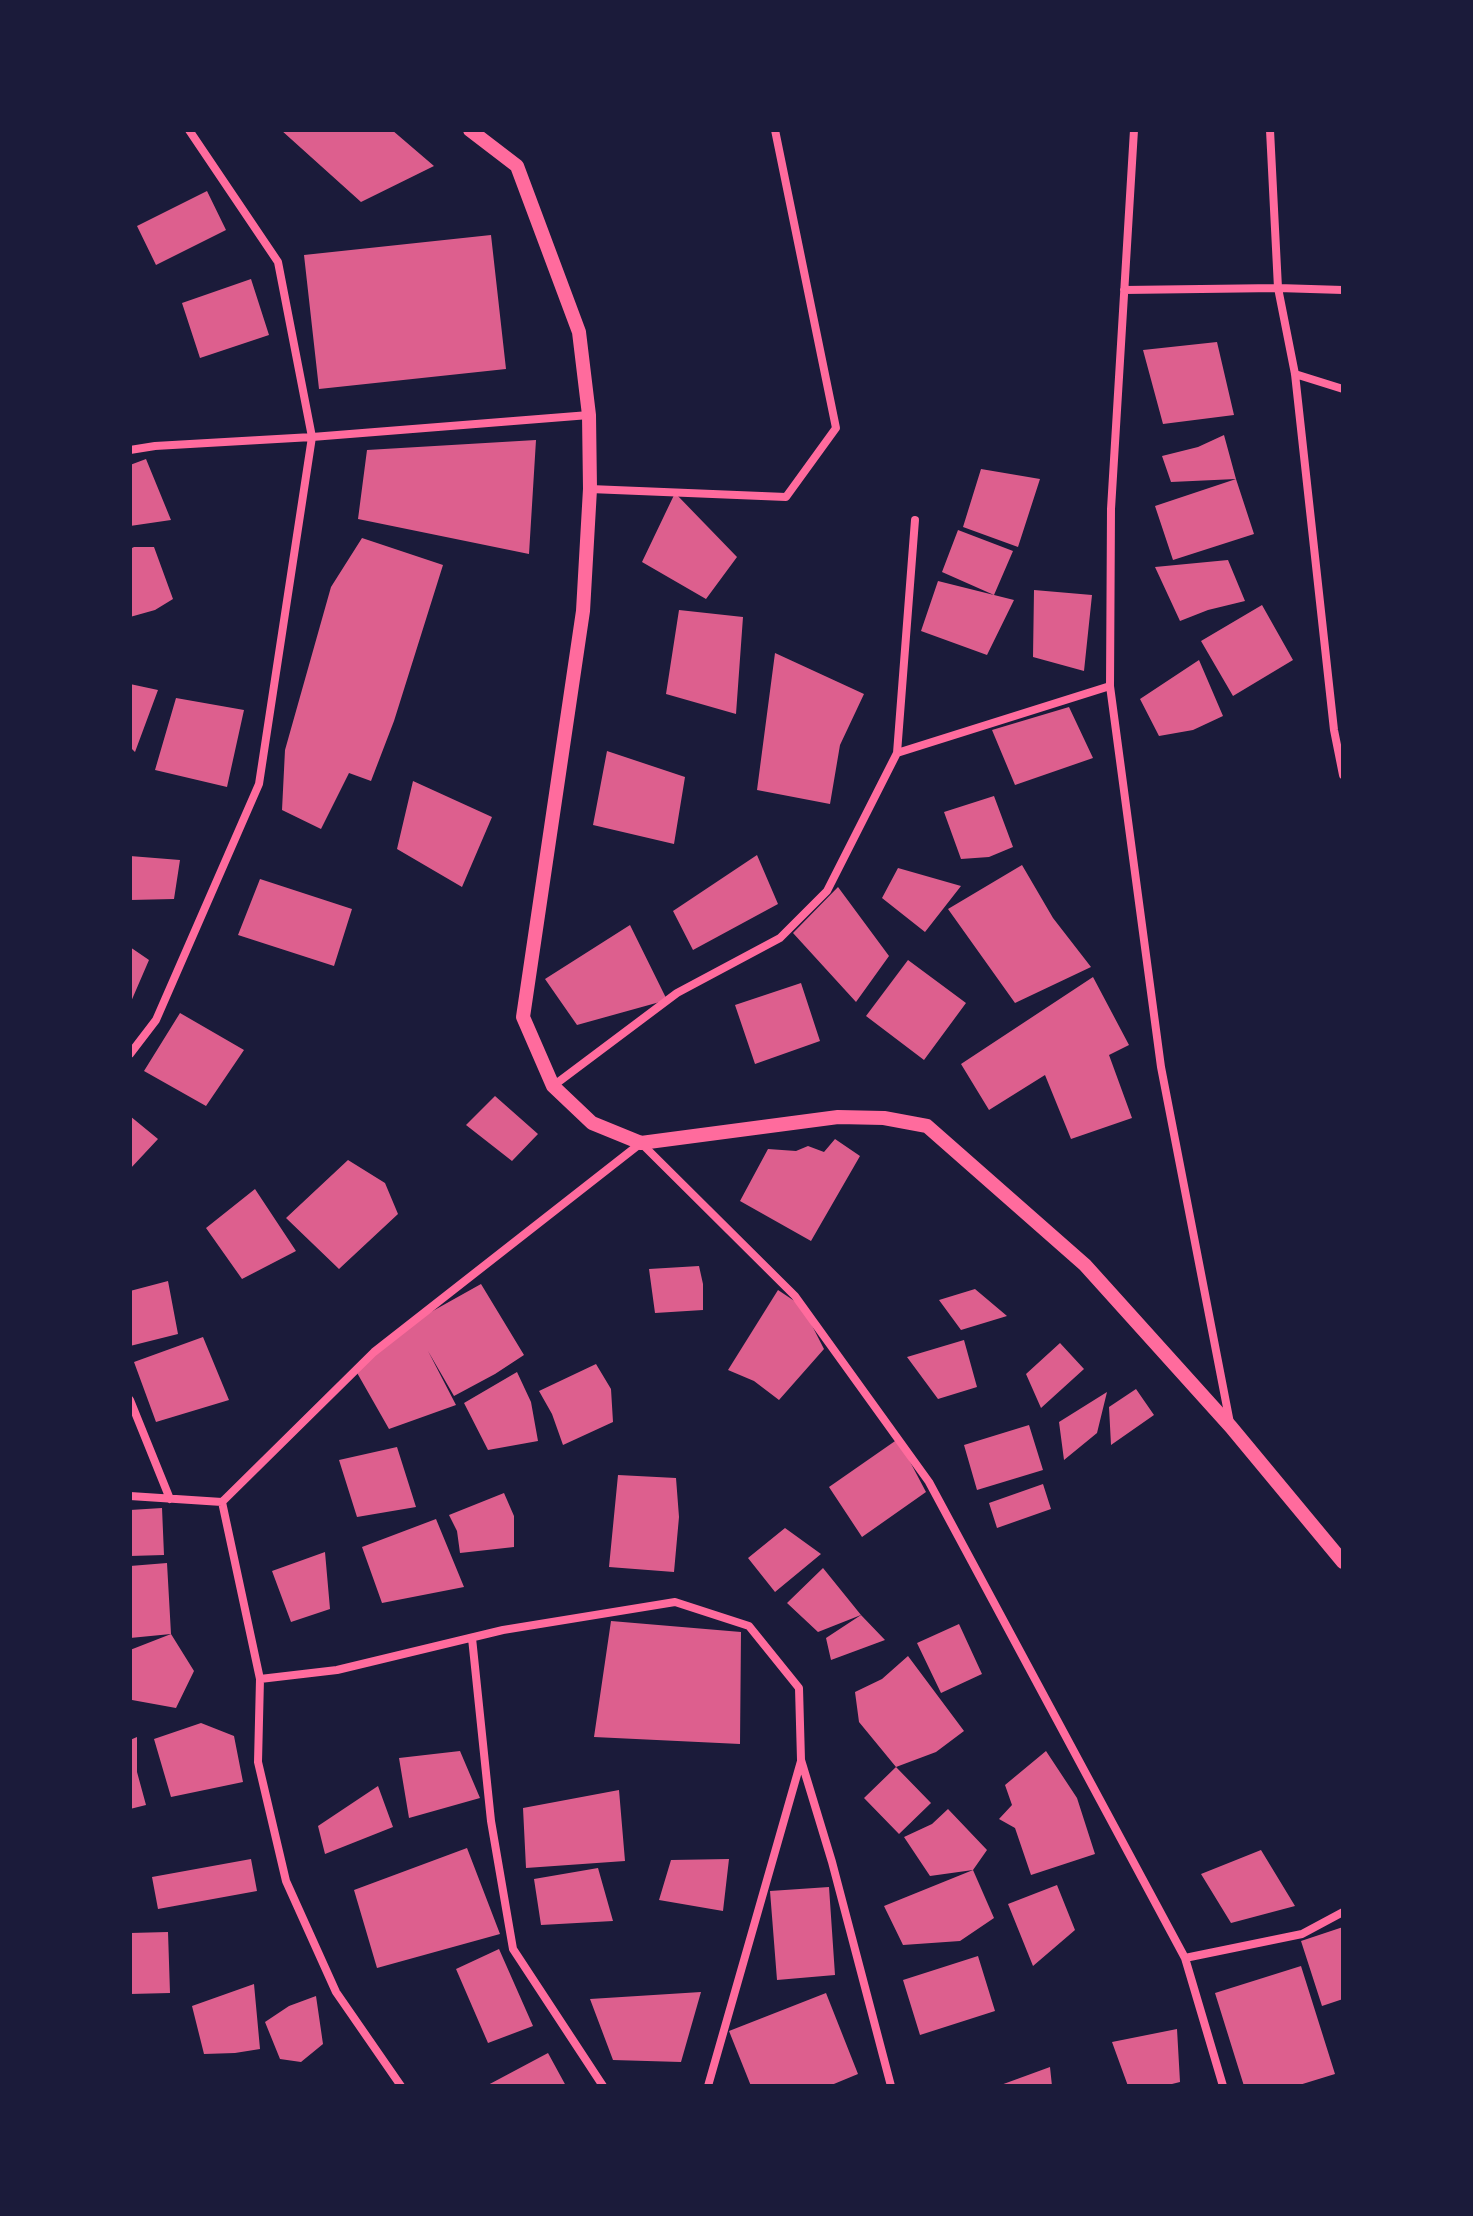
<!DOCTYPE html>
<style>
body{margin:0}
#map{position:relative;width:1473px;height:2216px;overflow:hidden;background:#1b1b3a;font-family:Ubuntu,sans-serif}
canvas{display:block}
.frame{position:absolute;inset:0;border:132px solid #1b1b3a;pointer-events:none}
</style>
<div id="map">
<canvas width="1473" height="2216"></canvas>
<div class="frame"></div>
</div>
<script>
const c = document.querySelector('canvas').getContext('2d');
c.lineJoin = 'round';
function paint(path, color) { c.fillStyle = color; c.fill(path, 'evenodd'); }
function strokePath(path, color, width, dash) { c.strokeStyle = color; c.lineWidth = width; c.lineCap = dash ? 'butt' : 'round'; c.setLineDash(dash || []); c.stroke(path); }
paint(new Path2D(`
 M281,130H392L434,166L361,202Z
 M207,191L226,230L156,265L137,226Z
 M491,235L506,369L319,389L304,255Z
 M251,279L269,335L200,358L182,303Z
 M1217,342L1234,415L1163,424L1143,350Z
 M1224,435L1236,479L1171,482L1162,456L1198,447Z
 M536,440L529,554L358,519L367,450Z
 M146,459L171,520L130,526V465Z
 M981,469L1040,479L1018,547L963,527Z
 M1236,479L1254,534L1173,560L1155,506Z
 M675,493L737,557L706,599L642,562Z
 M958,530L1013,551L994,595L1014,600L987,655L921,631L938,581L994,595L942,572Z
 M362,538L443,565L394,721L371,781L349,773L321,829L282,810L285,750L331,587Z
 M134,547H154L173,599L155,610L130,617V549Z
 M1228,560L1245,601L1208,610L1180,621L1155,567Z
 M1034,590L1092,595L1084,671L1033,657Z
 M1262,605L1293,660L1233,696L1201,641Z
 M679,610L743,617L736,714L666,694Z
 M775,653L864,694L840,745L830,804L757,790Z
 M1199,660L1223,716L1193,730L1159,736L1140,699Z
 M130,684L158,690L135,752L130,747Z
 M176,698L244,710L227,787L155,770Z
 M1069,707L1093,758L1015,785L992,730Z
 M607,751L685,777L674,844L593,825Z
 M413,781L492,817L462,887L397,849Z
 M994,796L1013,847L989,857L961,859L944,812Z
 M757,855L778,904L693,950L673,911Z
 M130,856L180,860L174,899L130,900Z
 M1022,865L1053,918L1091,967L1015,1003L948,909Z
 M898,868L961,886L925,932L882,898Z
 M260,879L352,909L334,966L238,935Z
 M838,887L889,956L856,1002L793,933Z
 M630,925L667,1000L577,1025L545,979Z
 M130,947L149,960L130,1004Z
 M908,960L966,1003L924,1060L866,1016Z
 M1093,977L1129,1045L1109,1055L1132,1118L1071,1139L1045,1075L989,1110L961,1064Z
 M801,983L820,1041L755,1064L735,1005Z
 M180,1013L244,1050L206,1106L144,1071Z
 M495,1096L538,1134L512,1161L466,1125Z
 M130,1116L158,1139L130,1169Z
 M835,1139L860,1156L811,1241L740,1201L768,1149L796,1151L808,1146L824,1152Z
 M348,1160L385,1183L398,1214L339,1269L286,1218Z
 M255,1189L296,1251L242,1279L206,1228Z
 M699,1266L703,1284V1310L655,1313L649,1269Z
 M168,1281L178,1334L130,1346V1291Z
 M481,1284L524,1355L495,1374L454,1396L428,1351L456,1405L389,1429L356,1371L413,1322Z
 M975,1289L1007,1316L961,1330L939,1300Z
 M778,1290L802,1306L824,1349L779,1400L754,1381L728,1370Z
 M203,1337L229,1400L156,1422L134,1362Z
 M964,1340L977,1387L938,1399L907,1357Z
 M1060,1343L1084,1369L1041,1408L1026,1374Z
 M596,1364L611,1389L613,1422L563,1445L552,1414L539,1391Z
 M517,1372L531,1402L538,1441L488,1450L464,1403Z
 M1136,1389L1154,1415L1111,1445L1109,1407Z
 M1107,1392L1097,1433L1064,1460L1059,1422Z
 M1029,1425L1043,1470L977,1490L964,1445Z
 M898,1439L926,1492L862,1537L829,1487Z
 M397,1447L416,1507L357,1517L339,1460Z
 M618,1475L676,1478L679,1517L674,1572L609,1567Z
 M1043,1484L1051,1509L997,1528L989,1503Z
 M504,1493L514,1516V1547L460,1553L457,1531L449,1515Z
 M162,1508L164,1555L130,1556V1510Z
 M436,1519L464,1587L382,1603L362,1547Z
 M785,1528L821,1554L775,1592L748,1558Z
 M325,1552L330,1609L291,1622L272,1571Z
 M167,1563L171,1634L194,1671L176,1708L132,1700L130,1696V1650L171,1634L130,1638V1566Z
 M823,1568L861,1615L885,1640L831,1660L826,1638L861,1615L818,1632L787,1603Z
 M611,1621L741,1632L740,1744L594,1737Z
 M959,1624L982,1674L941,1693L917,1643Z
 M908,1656L964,1731L936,1752L896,1767L931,1803L899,1834L864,1798L896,1767L859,1722L855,1692L882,1679Z
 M201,1723L234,1736L243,1782L171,1797L154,1739Z
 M137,1737V1772L146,1805L130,1809V1740Z
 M460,1751L480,1798L409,1818L399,1758Z
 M1046,1751L1077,1798L1095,1854L1031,1875L1015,1828L999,1819L1012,1805L1005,1785Z
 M378,1786L393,1827L325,1854L318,1826Z
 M619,1790L625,1861L526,1868L523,1808Z
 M948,1809L987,1850L973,1870L930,1876L904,1837L932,1824Z
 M467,1848L500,1934L377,1968L354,1890Z
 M1261,1850L1295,1906L1231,1923L1201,1874Z
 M251,1859L257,1891L158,1909L152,1877Z
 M729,1859L723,1911L659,1900L671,1860Z
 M598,1868L613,1921L541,1925L534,1879Z
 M973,1870L994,1918L960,1941L903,1945L884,1906Z
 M1057,1885L1075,1930L1033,1966L1008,1904Z
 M829,1887L835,1975L777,1980L770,1891Z
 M1343,1927V1999L1322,2006L1301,1941Z
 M168,1932L170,1993L130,1994V1933Z
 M499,1949L533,2026L488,2043L456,1969Z
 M978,1956L995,2011L920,2035L903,1980Z
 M1301,1966L1335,2074L1296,2086H1244L1215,1993Z
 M254,1984L260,2049L235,2053L204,2054L192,2006Z
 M701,1992L681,2062L613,2060L590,1999Z
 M826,1993L858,2074L829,2086H751L729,2031Z
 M316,1996L323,2044L301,2062L280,2059L265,2022L289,2006Z
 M1177,2029L1180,2082L1164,2086H1128L1112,2042Z
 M548,2053L566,2086H486Z
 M1050,2067L1052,2086H998Z`), '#dd5f8e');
strokePath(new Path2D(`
 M1134,130L1111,509L1110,686L1161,1067L1230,1423
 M1270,130L1278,288L1295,374L1334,730L1343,775
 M1124,290L1278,288L1343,290
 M1295,374L1343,389
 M130,450L155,446L312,437L589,415
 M590,489L786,497L836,428L775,130
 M897,753L915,520
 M130,1054L156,1020L259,784L312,437L278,262L189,130
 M553,1086L677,993L780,938L827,891L897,753L1110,686
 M130,1400L170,1499
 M130,1496L222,1502L374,1352L641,1143L795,1296L929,1482L1185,1958L1223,2086
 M222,1502L260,1679L337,1670L503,1630L675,1602L749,1626L799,1688L801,1760L832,1862L891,2086
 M472,1638L491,1821L513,1949L603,2086
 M260,1679L258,1762L286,1881L336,1992L401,2086
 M1185,1958L1302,1934L1343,1912
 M708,2086L801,1761`), '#ff6b9d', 8);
strokePath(new Path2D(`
 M470,130L517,166L579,332L589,415L590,489L583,611L523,1017L553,1086L592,1123L641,1143L838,1117L884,1118L927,1126L1085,1265L1231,1427L1343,1562`), '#ff6b9d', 14);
</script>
